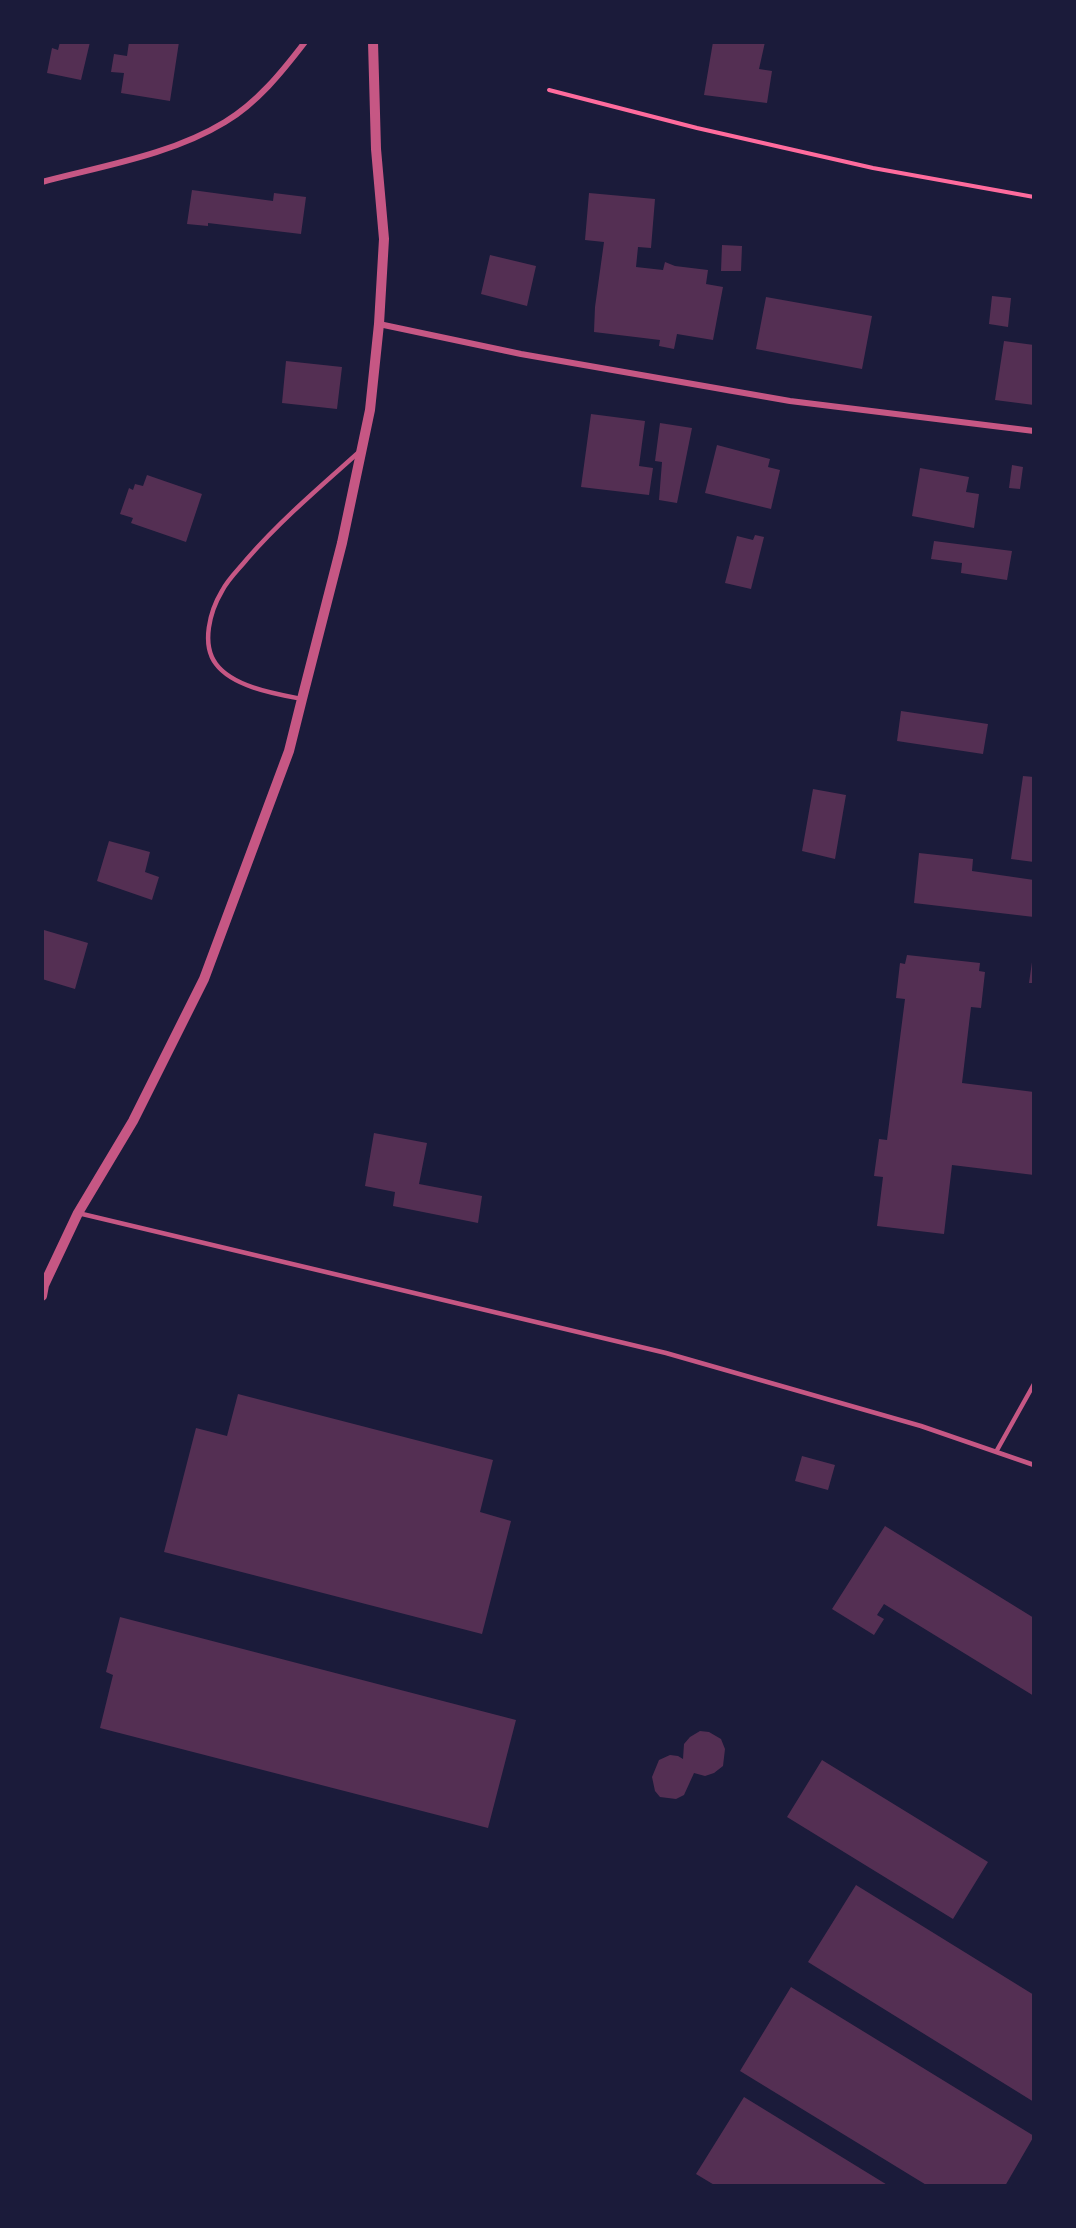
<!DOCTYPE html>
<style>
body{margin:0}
#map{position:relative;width:1076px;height:2228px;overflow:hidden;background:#1b1b3a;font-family:"Public Sans",sans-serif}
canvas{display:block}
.frame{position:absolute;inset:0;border:44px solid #1b1b3a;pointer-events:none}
</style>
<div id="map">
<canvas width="1076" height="2228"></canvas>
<div class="frame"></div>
</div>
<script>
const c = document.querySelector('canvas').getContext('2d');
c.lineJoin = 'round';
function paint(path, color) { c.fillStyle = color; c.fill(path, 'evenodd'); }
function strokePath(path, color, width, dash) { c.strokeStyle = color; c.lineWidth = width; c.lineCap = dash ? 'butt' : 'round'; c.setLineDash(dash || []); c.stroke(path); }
paint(new Path2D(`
 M60,42H90L81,80L47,73L52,48L58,50Z
 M129,42H179L170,101L121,93L124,73L111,72L114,54L127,56Z
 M713,42H765L759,69L772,71L767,103L704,95Z
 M192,190L273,201L274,193L306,197L301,234L208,223V226L187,224Z
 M589,193L655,199L651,248L638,247L636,267L663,270L665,262L675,266L708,270L706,284L723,287L713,340L677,334L674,349L659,346L660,340L594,332L595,307L604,242L585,240Z
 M722,245L742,246L741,271H721Z
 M490,255L536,266L527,306L481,294Z
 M992,296L1011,298L1008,327L989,324Z
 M766,297L872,316L862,369L756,349Z
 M1004,341L1034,345V405L995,400Z
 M286,361L342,367L337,409L282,403Z
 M591,414L645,421L639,466L653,468L649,495L581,487Z
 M660,423L692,428L677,503L659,500L662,462L655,461Z
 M717,445L770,459L768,467L780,470L771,509L705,493Z
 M1012,465L1023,467L1020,489L1009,488Z
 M920,468L969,477L966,492L979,494L974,528L912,516Z
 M147,475L202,494L186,542L131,523L133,518L120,514L129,488L133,490L135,484L143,486Z
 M755,535L764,537L751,589L725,583L737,536L753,540Z
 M934,541L1012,551L1007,580L961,573L962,563L931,559Z
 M901,711L988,724L983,754L897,741Z
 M1023,776L1034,777V862L1011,859Z
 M813,789L846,795L835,859L802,851Z
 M109,841L150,852L145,872L159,877L152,900L97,881Z
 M919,853L973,859L972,871L1034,880V917L914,903Z
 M44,930L88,943L75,989L42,979V937Z
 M907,955L980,963L979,971L985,972L981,1008L971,1007L962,1083L1034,1092V1175L952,1165L944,1234L877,1226L883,1177L874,1176L879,1139L887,1140L905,999L896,998L900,963L905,964Z
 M1033,955H1034V983H1029Z
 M374,1133L427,1143L419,1184L482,1196L478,1223L393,1206L395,1192L365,1186Z
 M238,1394L493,1460L480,1512L511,1521L482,1634L164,1552L196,1428L227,1436Z
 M802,1456L835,1465L828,1490L795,1481Z
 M885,1526L1034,1618V1696L884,1604L877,1615L884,1619L874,1635L832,1609Z
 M120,1617L516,1720L488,1828L100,1728L113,1675L106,1672Z
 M700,1731L709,1732L721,1739L725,1749L723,1766L714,1773L705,1776L694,1773L684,1795L676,1799L660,1797L655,1791L652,1777L659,1760L670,1755L678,1756L683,1759L684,1744L690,1737Z
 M822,1760L988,1862L953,1919L787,1817Z
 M856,1885L1034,1995V2102L808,1962Z
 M791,1987L1034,2136L1005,2186H928L740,2071Z
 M744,2097L889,2186H716L696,2174Z`), '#542f53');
strokePath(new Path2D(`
 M549,90L697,128L873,168L1034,197`), '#ff6b9d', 4);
strokePath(new Path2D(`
 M302,699C276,694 233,687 216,664C201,644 210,611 222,591C228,579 239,569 247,559C281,520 321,486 359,452
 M78,1213L666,1353L921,1426L1034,1465
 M996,1452L1034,1384`), '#c65784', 4.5);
strokePath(new Path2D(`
 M42,182C102,166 171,155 225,122C257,103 282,72 305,42
 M379,324L521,354L790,401L1034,431`), '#c65784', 6);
strokePath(new Path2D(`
 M42,1296L44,1285L78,1213L133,1121L204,979L289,751L302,699L342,543L370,410L379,324L384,239L376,149L373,42`), '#c65784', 10);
</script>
